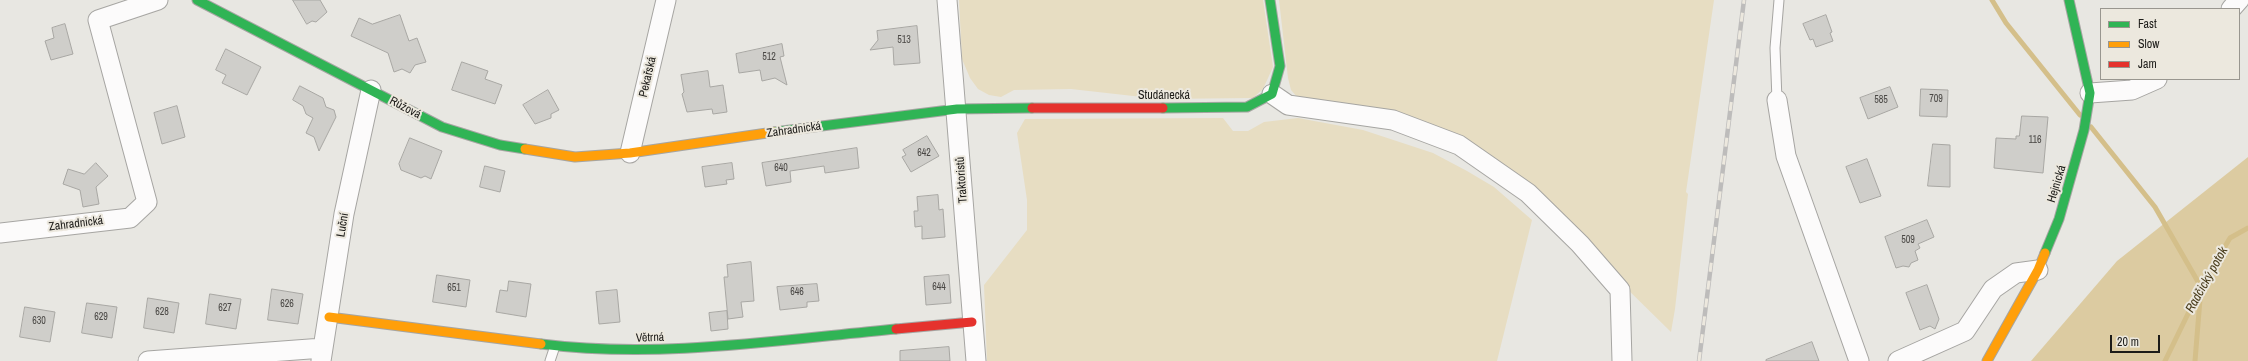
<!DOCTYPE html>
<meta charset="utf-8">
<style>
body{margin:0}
#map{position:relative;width:2248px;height:361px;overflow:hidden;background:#e8e7e2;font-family:"Archivo Narrow",sans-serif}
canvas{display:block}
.legend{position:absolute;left:2100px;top:8px;width:140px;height:72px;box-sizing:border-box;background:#ece8de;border:1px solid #99968f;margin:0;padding:5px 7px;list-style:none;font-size:12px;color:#1d1c19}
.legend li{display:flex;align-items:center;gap:8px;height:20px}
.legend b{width:20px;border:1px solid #99968f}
.scale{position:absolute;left:2110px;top:335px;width:50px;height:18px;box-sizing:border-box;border:2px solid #1d1c19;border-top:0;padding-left:5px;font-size:12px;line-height:14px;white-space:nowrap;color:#1d1c19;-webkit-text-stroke:3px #ece8de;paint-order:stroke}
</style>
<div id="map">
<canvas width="2248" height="361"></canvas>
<ul class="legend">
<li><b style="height:5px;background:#30b455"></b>Fast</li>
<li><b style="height:5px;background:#ff9f0a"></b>Slow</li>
<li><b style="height:5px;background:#e5322d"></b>Jam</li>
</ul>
<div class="scale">20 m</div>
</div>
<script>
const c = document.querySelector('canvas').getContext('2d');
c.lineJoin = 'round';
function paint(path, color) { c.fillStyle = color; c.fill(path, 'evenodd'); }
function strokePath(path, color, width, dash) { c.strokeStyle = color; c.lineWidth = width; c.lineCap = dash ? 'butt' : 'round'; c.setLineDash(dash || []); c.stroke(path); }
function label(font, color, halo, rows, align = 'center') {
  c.font = font + ' "Archivo Narrow",sans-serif'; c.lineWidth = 4; c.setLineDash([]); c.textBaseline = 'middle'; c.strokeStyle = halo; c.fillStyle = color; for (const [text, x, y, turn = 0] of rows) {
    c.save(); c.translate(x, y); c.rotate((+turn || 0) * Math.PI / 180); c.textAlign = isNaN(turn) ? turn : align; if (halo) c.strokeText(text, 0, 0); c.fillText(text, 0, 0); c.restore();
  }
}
paint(new Path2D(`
 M959,0H1263L1273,67L1263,89L1253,98L1160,99L1071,89L1014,90L1001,97L989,95L978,89L970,78L962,59Z
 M1279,0H1714L1686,192L1688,194L1675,309L1671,332L1618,280L1453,139L1298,98L1291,90L1288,78Z
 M1223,118L1233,131H1248L1264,122L1298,118L1363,130L1433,153L1467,171L1494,187L1532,220L1497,361H987L984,285L1027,230V200L1017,133L1025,119Z`), '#e7ddc2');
paint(new Path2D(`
 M2248,157V361H2031L2117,261Z`), '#dccba1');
strokePath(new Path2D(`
 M1992,0L2006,23L2080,115
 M2091,127L2155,207L2201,287L2195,361
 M2165,361L2201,287L2230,238L2248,228`), '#d4bf8a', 5);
const building = new Path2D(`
 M293,0H320L327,12L316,22L312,21L307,24Z
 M400,15L409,41L417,38L426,62L415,65L410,73L402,69L394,72L388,53L351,36L359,18L372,24Z
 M1826,15L1832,32L1830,33L1833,41L1816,47L1813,39L1810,40L1803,24Z
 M65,24L73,54L51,60L45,41L54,38L52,28Z
 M917,26L920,63L894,65L893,47L870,50L878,40L877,31Z
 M782,44L784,56L780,57L787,85L775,78L762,81L760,70L739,73L736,54Z
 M226,49L261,67L247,95L222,83L226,75L216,70Z
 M462,62L488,71L485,79L502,85L495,104L452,90Z
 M708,71L710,87L723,85L727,112L713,114L712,109L687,112L682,94L684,92L681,75Z
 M300,86L323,98L326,107L334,110L336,117L319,151L314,137L306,133L313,118L306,114L303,106L293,100Z
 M1890,87L1898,107L1868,119L1860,98Z
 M1921,89L1948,90L1947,117L1920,116Z
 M548,90L559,110L551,114V118L535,124L523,105Z
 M177,106L185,137L162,144L154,113Z
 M2022,116L2048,117L2043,173L1994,168L1996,138L2016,139V136H2019Z
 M927,136L939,156L911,172L902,157L906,155L903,150Z
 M410,138L442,151L431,179L425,176L421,178L401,170L399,164Z
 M1933,144L1950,145V187L1928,186Z
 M857,148L859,168L825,173L824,166L790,171L791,182L766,186L762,163Z
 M1867,159L1881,196L1860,203L1846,167Z
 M96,163L108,176L96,187L99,204L83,207L80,190L63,184L68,169L84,174Z
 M732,163L734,179L726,180L727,184L705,187L702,167Z
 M485,166L505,171L500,192L480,187Z
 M938,195L939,210L943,209L945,237L922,239V226L915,227L914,211H918L917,197Z
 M1927,220L1934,237L1918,244L1920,248L1915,251L1918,260L1911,263L1909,267L1903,266L1896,268L1885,237Z
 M751,262L754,301L741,302L743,317L728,319L724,277H728L727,265Z
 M437,275L470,280L466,307L433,302Z
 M949,275L951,303L926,305L924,277Z
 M509,281L531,284L526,317L496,312L500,290L507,291Z
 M817,284L819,301L807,302V307L780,310L777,287Z
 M1927,285L1939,319L1935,329L1930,326L1920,330L1906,293Z
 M272,289L303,294L298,324L268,320Z
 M617,290L620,322L599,324L596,292Z
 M210,294L241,299L236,329L206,324Z
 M148,298L179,303L174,333L144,328Z
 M87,303L117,307L112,338L82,333Z
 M25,307L55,312L50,342L20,337Z
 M727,311L728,329L711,331L709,313Z
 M1812,342L1819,361H1766V360Z
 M949,347L950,361H900V351Z`);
paint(building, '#cfceca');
strokePath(building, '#a8a7a3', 1);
const lane = new Path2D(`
 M1777,100L1775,48L1779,0
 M550,361L555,346`);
const street = new Path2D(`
 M947,0L976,361
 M2231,9L2239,0
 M2090,93L2132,90L2157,79
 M1272,94L1288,105L1393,120L1459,145L1528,193L1580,244L1620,290L1622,361
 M1777,100L1786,156L1859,361
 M630,153L666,0
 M0,233L130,218L147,202L98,20L158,0
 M148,361L323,348
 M321,361L344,214L371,90
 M1898,361L1965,331L1993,289L2016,273L2038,270`);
const fast = new Path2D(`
 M197,0L442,127L500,145L525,149
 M1163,108L1247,107L1272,94L1280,66L1270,0
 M774,132L957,109L1032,108
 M2045,253L2059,219L2084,130L2090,93L2069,0
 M541,344C659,359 778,340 896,329`);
const slow = new Path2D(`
 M525,149L575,157L630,153L774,132
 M329,317L541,344
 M1987,361L2038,270L2045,253`);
const jam = new Path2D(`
 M1032,108H1163
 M896,329L972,322`);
strokePath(lane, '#a6a5a2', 11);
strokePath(street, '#a6a5a2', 21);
strokePath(fast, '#a6a5a2', 11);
strokePath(slow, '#a6a5a2', 11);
strokePath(jam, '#a6a5a2', 11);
strokePath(lane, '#fcfbfb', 9);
strokePath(street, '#fcfbfb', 19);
strokePath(fast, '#30b455', 9);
strokePath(slow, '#ff9f0a', 9);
strokePath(jam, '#e5322d', 9);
const rail = new Path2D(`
 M1699,361L1744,0`);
strokePath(rail, '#bdbcbb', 4.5);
strokePath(rail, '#ece8de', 3, [9]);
label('10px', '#4a4845', null, [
 ["513",904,40],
 ["512",769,57],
 ["709",1936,99],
 ["585",1881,100],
 ["116",2035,140],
 ["642",924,153],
 ["640",781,168],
 ["509",1908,240],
 ["644",939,287],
 ["651",454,288],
 ["646",797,292],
 ["626",287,304],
 ["627",225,308],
 ["628",162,312],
 ["629",101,317],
 ["630",39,321]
]);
label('12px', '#1d1c19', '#ece8de', [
 ["Pekařská",648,77,-77],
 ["Studánecká",1164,96],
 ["Růžová",405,108,28],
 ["Zahradnická",794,130,-8],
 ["Traktoristů",962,180,-94],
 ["Hejnická",2057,184,-73],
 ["Zahradnická",76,224,-7],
 ["Luční",343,225,-81],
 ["Větrná",650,338,-2]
]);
label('italic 13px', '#473a19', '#ece8de', [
 ["Radčický potok",2207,280,-61]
]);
</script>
